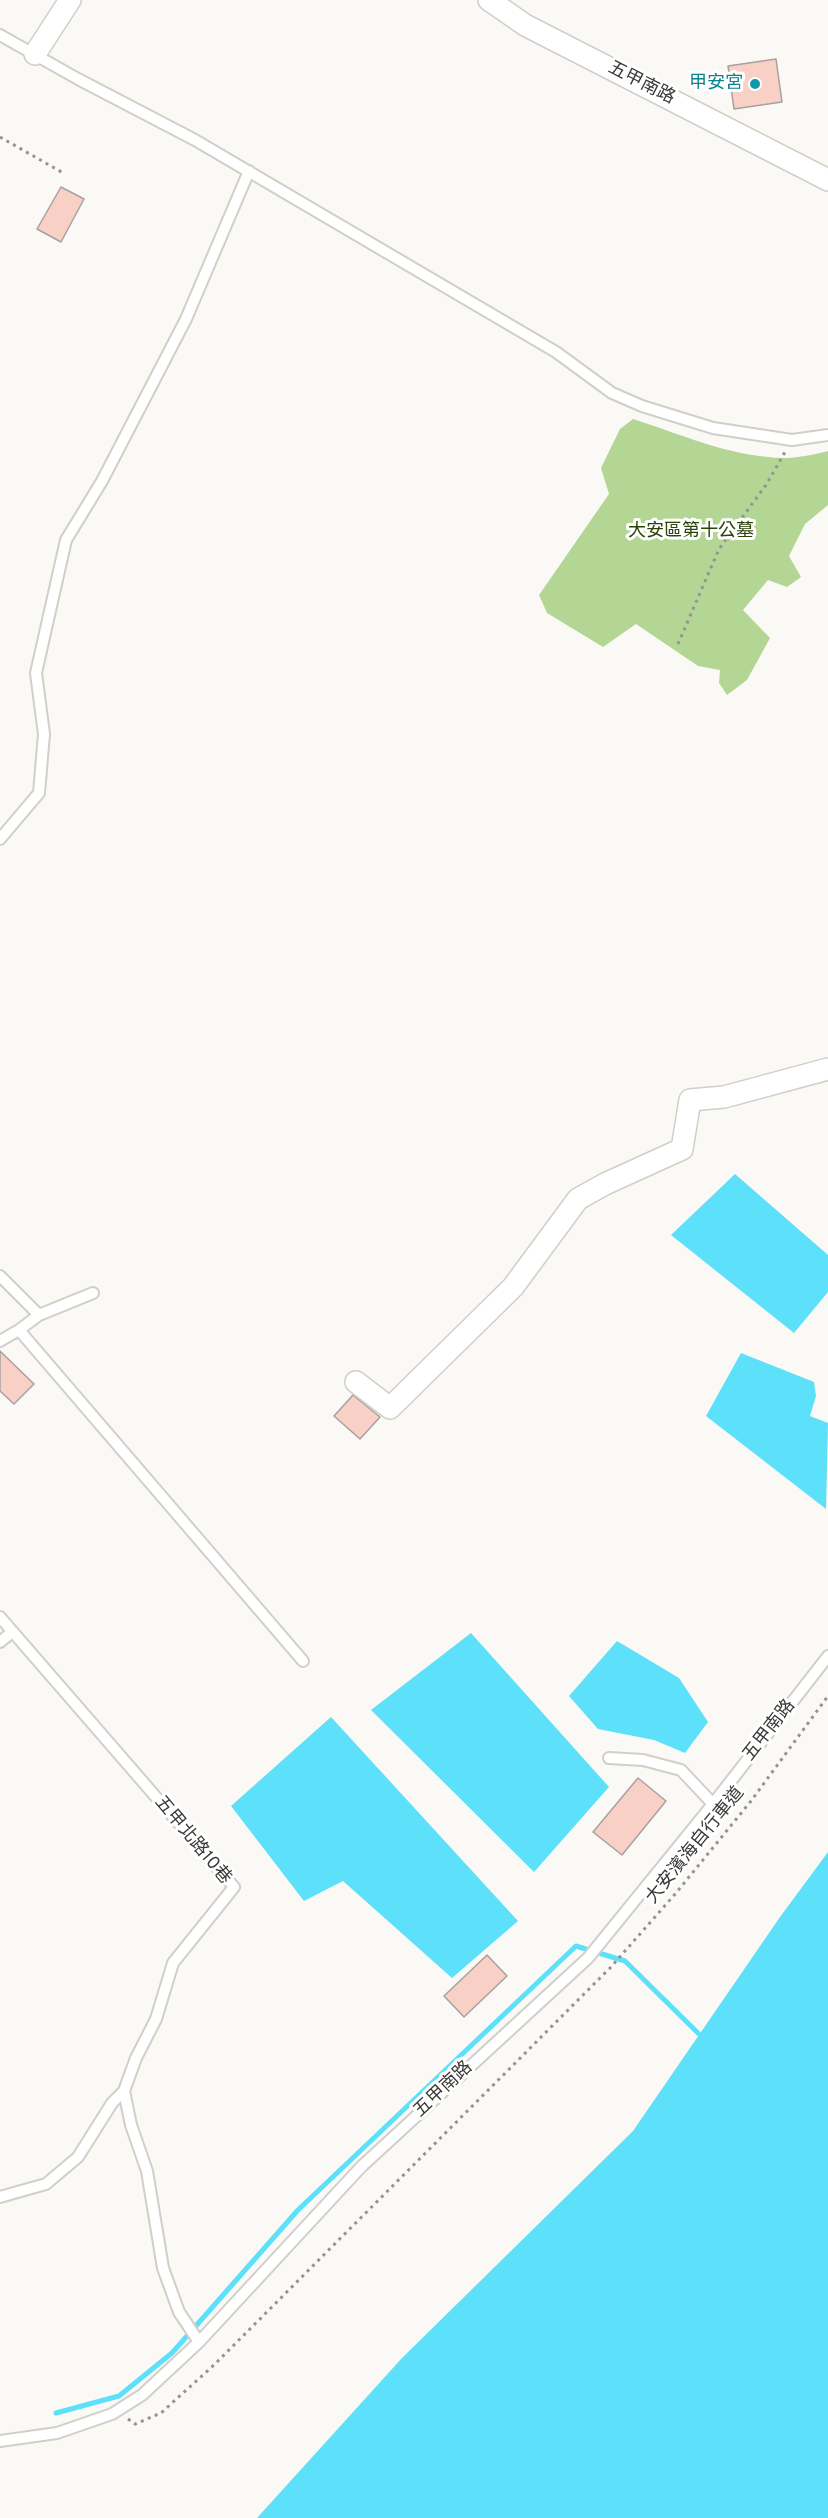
<!DOCTYPE html>
<meta charset="utf-8">
<style>
body{margin:0}
canvas{display:block;background:#fbf9f5}
</style>
<canvas width="828" height="2518"></canvas>
<script>
const c = document.querySelector('canvas').getContext('2d');
c.lineJoin = 'round';
function paint(path, color) { c.fillStyle = color; c.fill(path, 'evenodd'); }
function strokePath(path, color, width, dash) { c.strokeStyle = color; c.lineWidth = width; c.lineCap = dash ? 'butt' : 'round'; c.setLineDash(dash || []); c.stroke(path); }
function label(font, color, halo, rows, align = 'center') {
  c.font = font + ' Overpass,"Noto Sans TC",sans-serif'; c.lineWidth = 6; c.setLineDash([]); c.textBaseline = 'middle'; c.strokeStyle = halo; c.fillStyle = color; for (const [text, x, y, turn = 0] of rows) {
    c.save(); c.translate(x, y); c.rotate((+turn || 0) * Math.PI / 180); c.textAlign = isNaN(turn) ? turn : align; if (halo) c.strokeText(text, 0, 0); c.fillText(text, 0, 0); c.restore();
  }
}
paint(new Path2D(`
 M633,419C677,433 722,453 768,457C788,460 808,456 828,451V505L805,524L789,556L801,577L787,587L768,580L743,610L770,638L747,680L727,695L719,683L720,670L698,666L636,624L603,647L547,613L539,595L609,494L601,468L620,429Z`), '#b4d695');
paint(new Path2D(`
 M735,1174L828,1255V1292L794,1333L671,1235Z
 M741,1353L814,1382L816,1396L810,1416L828,1423L826,1509L706,1416Z
 M471,1633L609,1787L534,1872L371,1710Z
 M617,1641L679,1678L708,1722L685,1753L654,1740L598,1729L569,1696Z
 M331,1717L518,1921L452,1978L343,1881L304,1901L231,1806Z
 M828,1852V2518H257L402,2358L633,2131L780,1917Z`), '#5de0f9');
strokePath(new Path2D(`
 M56,2413L119,2396L172,2353L298,2210L576,1946L625,1961L703,2038`), '#5de0f9', 5);
const building = new Path2D(`
 M776,59L782,102L734,109L728,66Z
 M61,187L84,199L61,242L37,229Z
 M0,1351L34,1384L14,1404L0,1391Z
 M353,1395L380,1417L360,1439L334,1416Z
 M638,1778L666,1801L622,1855L593,1832Z
 M487,1955L507,1976L464,2017L444,1996Z`);
paint(building, '#f8d0c6');
strokePath(building, '#a7a1a0', 1.5);
const lane = new Path2D(`
 M0,35L78,79L195,140L556,352L612,393L642,406L713,428L792,440L828,435
 M0,839L39,793L44,734L36,673L66,540L102,481L186,319L249,171
 M0,1276L39,1315
 M19,1330L39,1315L93,1293
 M0,1341L19,1330L303,1661
 M0,1617L234,1887L173,1963L156,2019L136,2058L124,2091L112,2103L78,2157L46,2184L0,2197
 M0,1642L12,1632
 M609,1758L643,1760L681,1770L713,1804
 M124,2091L131,2125L147,2171L163,2268L179,2312L199,2342
 M0,2441L57,2433L112,2414L142,2395L199,2342L361,2167L588,1958L713,1804L828,1656`);
const street = new Path2D(`
 M489,0L525,25L828,180
 M35,54L70,0
 M356,1382L390,1408L513,1287L578,1199L605,1184L682,1149L690,1100L724,1097L828,1069`);
strokePath(lane, '#d1cfca', 14);
strokePath(street, '#d1cfca', 24);
strokePath(new Path2D(`
 M0,137L65,174
 M678,644L719,549L766,485L785,452
 M128,2419L135,2424L161,2413L214,2365L611,1967L676,1893L751,1801L828,1696`), '#959491', 3, [3, 4.5]);
strokePath(lane, '#fff', 10);
strokePath(street, '#fff', 21);
for (const [x, y, r, color] of [
 [755,84,6,"#0f9aa8"]
]) { const dot = new Path2D(); dot.arc(x, y, r, 0, 2 * Math.PI); c.fillStyle = color; c.fill(dot); strokePath(dot, '#fff', 2); }
label('18px', '#3a3937', '#fff', [
 ["五甲南路",641,84,27],
 ["五甲南路",770,1731,-52],
 ["五甲北路10巷",192,1841,50],
 ["大安濱海自行車道",696,1846,-51],
 ["五甲南路",444,2090,-43]
]);
label('18px', '#0d838f', '#fff', [
 ["甲安宮",743,84]
], 'right');
label('18px', '#2a4307', '#fff', [
 ["大安區第十公墓",691,532]
]);
</script>
